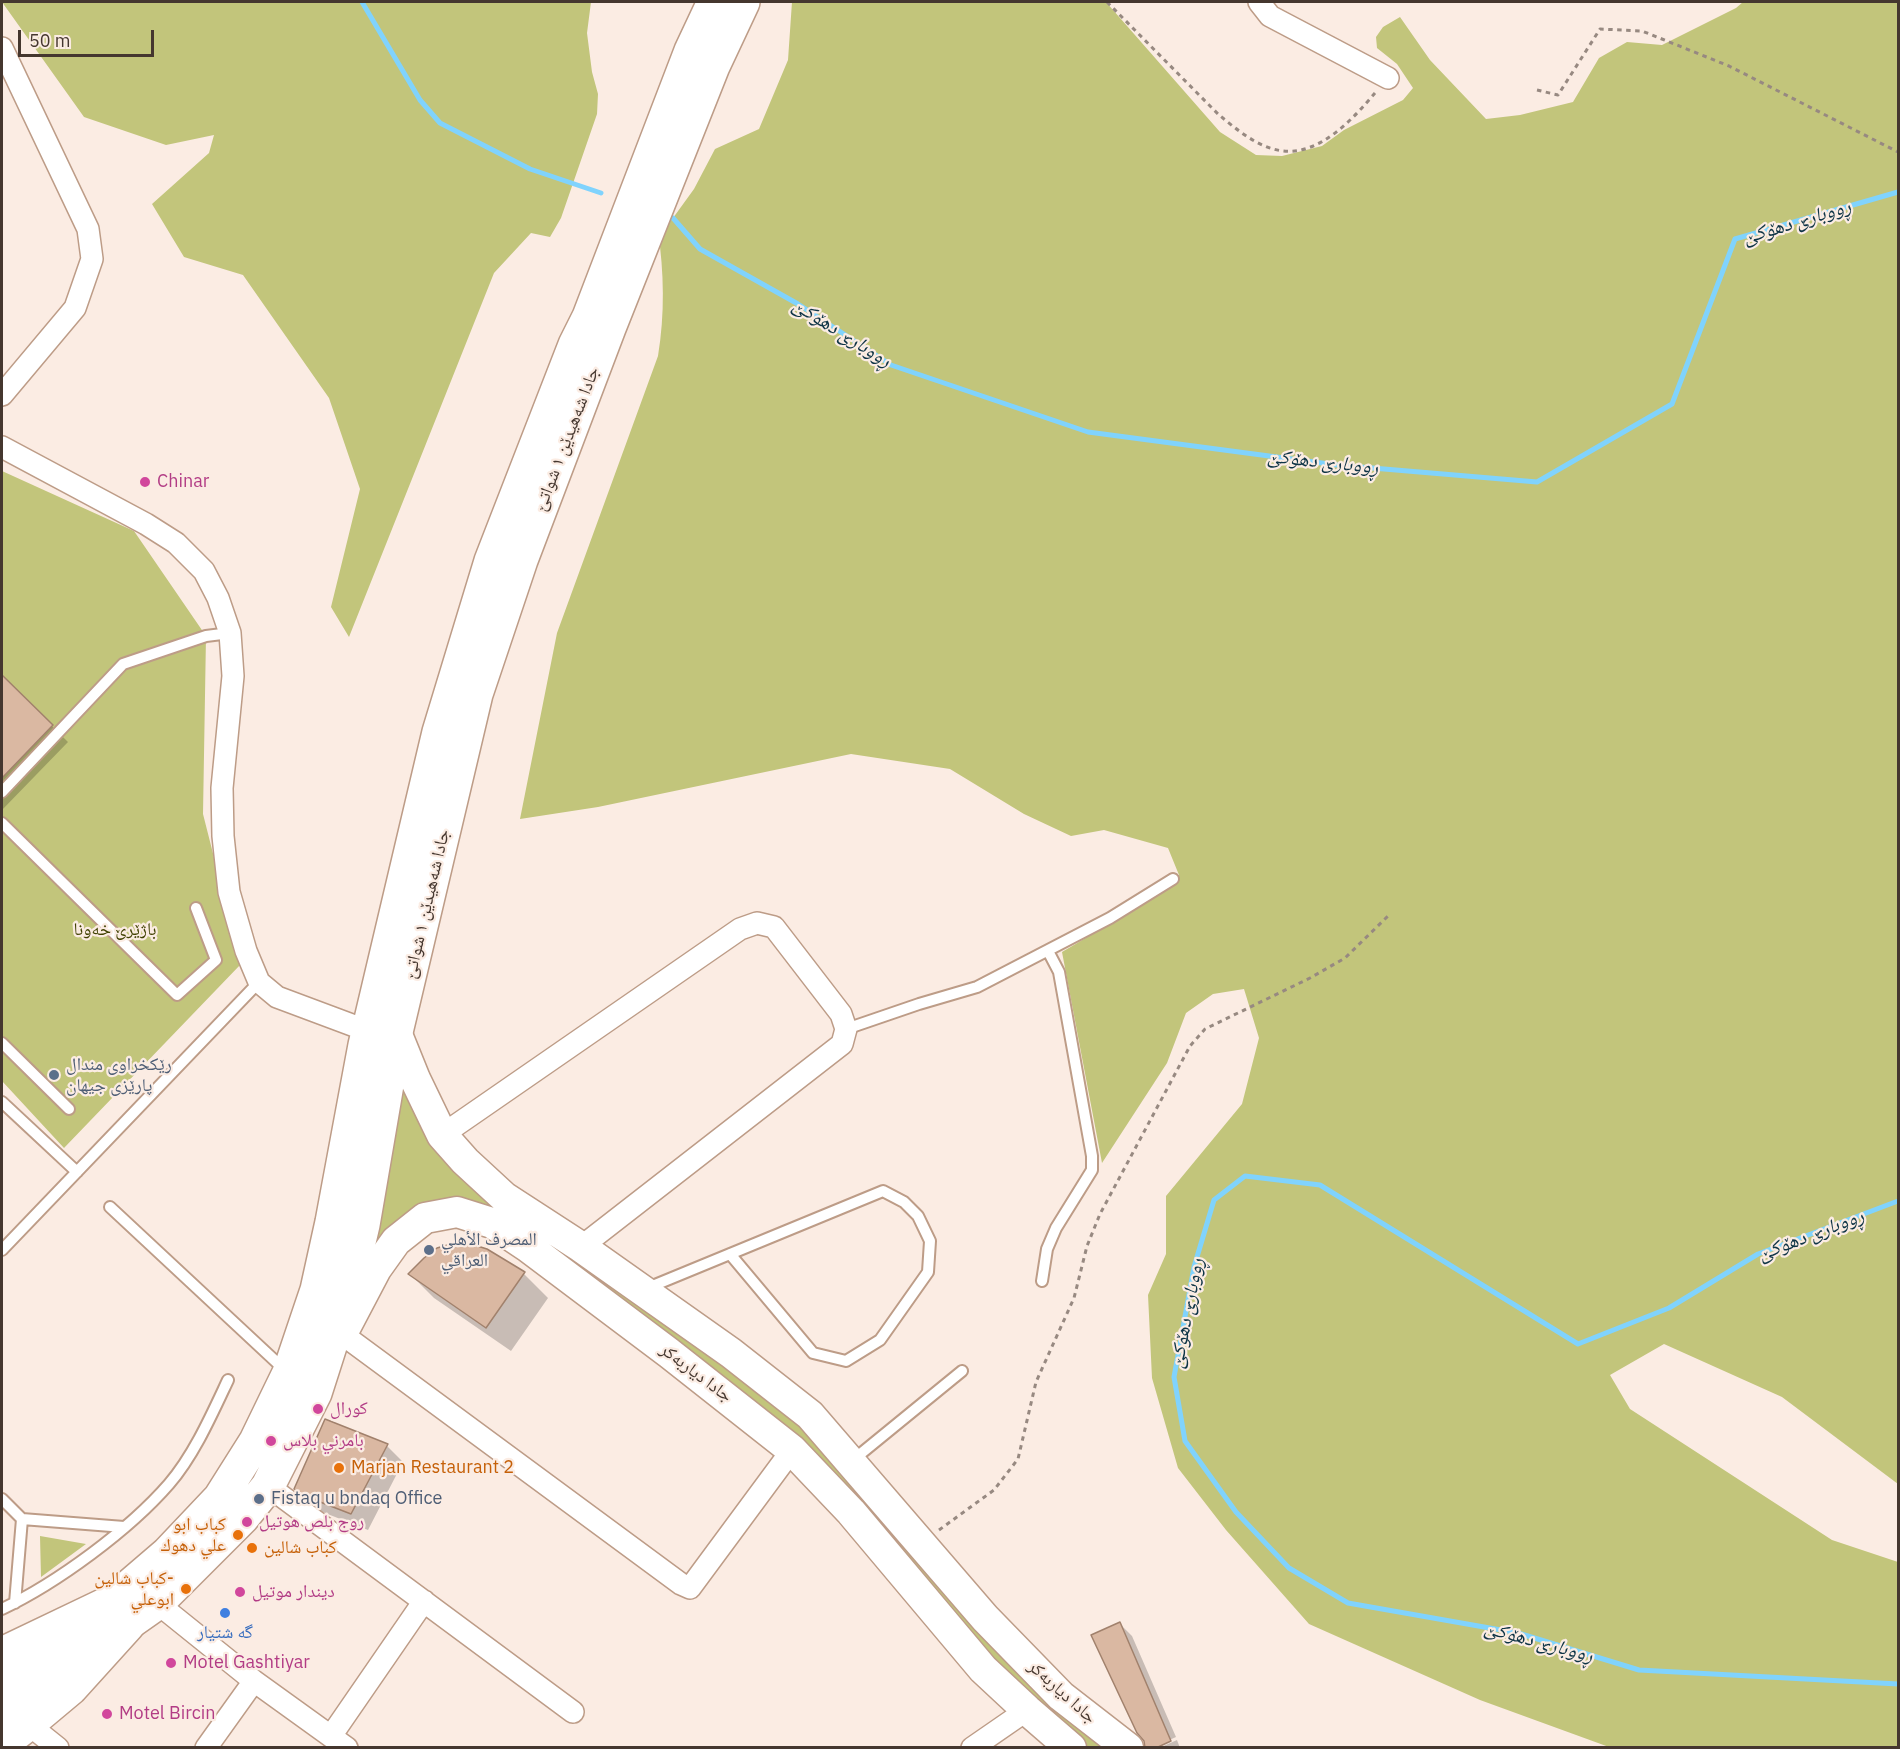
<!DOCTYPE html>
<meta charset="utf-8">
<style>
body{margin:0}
#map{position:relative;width:1900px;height:1749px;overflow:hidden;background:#fbece3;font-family:"IBM Plex Sans",sans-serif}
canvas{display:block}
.frame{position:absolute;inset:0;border:3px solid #45372f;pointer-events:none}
.scale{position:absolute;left:18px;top:30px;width:136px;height:27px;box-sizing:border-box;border:3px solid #45372f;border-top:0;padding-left:8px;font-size:18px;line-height:21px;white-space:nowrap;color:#45372f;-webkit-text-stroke:4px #fbece3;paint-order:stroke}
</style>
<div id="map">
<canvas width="1900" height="1749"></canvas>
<div class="frame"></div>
<div class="scale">50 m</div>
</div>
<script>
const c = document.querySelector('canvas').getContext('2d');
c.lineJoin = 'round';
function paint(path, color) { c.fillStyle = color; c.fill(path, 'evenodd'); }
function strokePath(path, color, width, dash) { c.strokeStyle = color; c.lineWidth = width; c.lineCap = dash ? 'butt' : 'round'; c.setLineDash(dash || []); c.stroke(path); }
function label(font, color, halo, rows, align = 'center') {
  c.font = font + ' "IBM Plex Sans","Noto Naskh Arabic",sans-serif'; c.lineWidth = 4.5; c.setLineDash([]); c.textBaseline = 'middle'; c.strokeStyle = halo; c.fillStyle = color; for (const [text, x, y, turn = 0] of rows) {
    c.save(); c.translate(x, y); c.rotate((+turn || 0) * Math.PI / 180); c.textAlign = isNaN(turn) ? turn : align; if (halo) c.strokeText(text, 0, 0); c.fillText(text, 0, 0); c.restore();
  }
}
paint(new Path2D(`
 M2,2H591L587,33L592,72L598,94L597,114L561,218L550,237L531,233L494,273L349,637L331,607L360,489L329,398L243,275L184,257L152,204L209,153L214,135L166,145L84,117Z
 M792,2H1106L1220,132L1256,155L1282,156L1322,146L1344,130L1403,100L1413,88L1397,64L1377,48L1376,37L1383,27L1400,17L1430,60L1486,119L1520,115L1573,102L1599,58L1627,42L1662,45L1736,8L1743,2H1898V1484L1782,1397L1664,1344L1610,1375L1630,1409L1832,1540L1898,1562V1747H1609L1480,1700L1309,1624L1226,1530L1178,1468L1152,1378L1148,1295L1166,1254V1196L1242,1104L1259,1038L1244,989L1213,994L1186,1013L1167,1063L1102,1163L1062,952L1167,890L1179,875L1168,848L1104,830L1071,836L1024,814L950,769L851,754L598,807L520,819L557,633L658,356C665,314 664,272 658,231L673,218L694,189L715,149L759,129L788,60Z
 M2,471L134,531L206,636L203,814L241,964L64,1148L2,1081Z
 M396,1032L442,1135L731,1353L1128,1747H1071L792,1450L458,1212L347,1293Z
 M40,1536L86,1544L41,1577Z`), '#c2c57b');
paint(new Path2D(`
 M2,677L68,742L2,810Z
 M410,1274H524L548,1298L511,1351L434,1298Z
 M387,1446L403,1462L368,1530L320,1511L296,1489Z
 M1120,1624L1132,1636L1176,1737L1152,1748Z
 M1177,1740L1180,1748H1159Z`), '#0003');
strokePath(new Path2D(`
 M362,2L420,100L440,123L530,169L601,193
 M666,216L673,218L700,249L798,304L891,365L1088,432L1337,465L1537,482L1672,404L1735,239L1898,192
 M1898,1201L1758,1254L1669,1308L1578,1344L1320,1185L1245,1176L1214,1200L1194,1267L1174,1377L1185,1441L1236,1512L1289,1568L1348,1603L1518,1633L1639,1670L1898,1684`), '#80d3fd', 5);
const building = new Path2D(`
 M2,675L53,725L2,778Z
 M454,1243L471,1244L487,1249L525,1272L486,1328L408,1274L424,1258L437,1248Z
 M325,1419L388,1444L351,1514L302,1495L294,1489Z
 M1120,1622L1171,1741L1156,1748H1145L1144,1741L1137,1733L1091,1635Z`);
paint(building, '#dab8a2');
strokePath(building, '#a1816c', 1.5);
const service = new Path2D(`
 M2,792L123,664L206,636L230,633
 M2,823L177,995L216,960L196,908
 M846,1029L919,1004L977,987L1110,918L1173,879
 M2,1043L69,1109
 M2,1102L77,1172
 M110,1207L286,1371
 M2,1250L259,982
 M1042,1281L1047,1249L1056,1228L1092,1170V1156L1059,972L1048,951
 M645,1289L883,1191L904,1202L918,1216L930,1241L928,1272L880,1340L846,1361L813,1353L730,1254
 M853,1460L962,1371
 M2,1499L22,1519L124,1527
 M15,1603L22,1519
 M2,1609C57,1583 129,1530 169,1484C194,1455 212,1414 228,1380`);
const minor = new Path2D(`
 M1259,2L1270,16L1388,78
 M2,48L88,229L92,259L75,308L2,395
 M2,447L146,524L176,543L204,571L218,598L230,633L233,676L222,788L223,836L229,892L246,951L259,982L277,997L368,1031
 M442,1135L740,929L757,923L774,927L841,1014L846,1029L842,1044L581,1247
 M342,1334L681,1584L690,1588L792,1450
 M268,1486L573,1712
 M157,1603L254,1681L347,1748
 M28,1724L58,1748
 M331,1736L424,1601
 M206,1748L254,1681
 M972,1748L1027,1710`);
const secondary = new Path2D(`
 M396,1032L415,1079L442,1135L465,1161L504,1197L581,1247L731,1353L810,1415L985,1618L1061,1696L1128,1748
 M345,1328L376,1269L396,1241L425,1218L457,1212L492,1223L528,1247L669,1353L792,1450L851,1512L983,1669L1027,1710L1071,1748`);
const primary = new Path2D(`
 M2,1677L111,1602L167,1554L220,1498L256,1441L289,1373L317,1290L332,1222L365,1045L439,732L491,561L575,345L589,317L691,51L714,2
 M2,1712L157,1603L243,1517L268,1486L315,1393L347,1293L363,1225L396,1032L476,694L521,560L609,328L713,66L743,2`);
const trunk = new Path2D(`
 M2,1654L111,1602
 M2,1744L28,1724L71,1688L128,1625`);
strokePath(service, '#bd9c87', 14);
strokePath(minor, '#bd9c87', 24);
strokePath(secondary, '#bd9c87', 33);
strokePath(primary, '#bd9c87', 36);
strokePath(trunk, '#bd9c87', 36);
strokePath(new Path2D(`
 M1107,2L1218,114C1236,129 1258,148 1283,151C1320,155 1353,119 1375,93
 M1537,90L1558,95L1600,29L1642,31L1729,66L1898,152
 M939,1530L994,1490L1018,1459L1036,1382L1074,1298L1087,1246L1100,1214L1190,1046L1205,1029L1310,978L1345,958L1388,916`), '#978981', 3, [4.5, 4.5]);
strokePath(service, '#fff', 10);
strokePath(minor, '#fff', 21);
strokePath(secondary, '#fff', 30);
strokePath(primary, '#fff', 33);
strokePath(trunk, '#fff', 33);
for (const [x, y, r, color] of [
 [145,482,6,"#d1479c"],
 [54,1075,6,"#5c6f8a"],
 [429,1250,6,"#5c6f8a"],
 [318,1409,6,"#d1479c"],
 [271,1441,6,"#d1479c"],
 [339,1468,6,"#e8710a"],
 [259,1499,6,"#5c6f8a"],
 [247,1522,6,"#d1479c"],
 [238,1535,6,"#e8710a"],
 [252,1548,6,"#e8710a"],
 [186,1589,6,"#e8710a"],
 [240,1592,6,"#d1479c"],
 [225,1613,6,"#3f7fe0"],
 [171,1663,6,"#d1479c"],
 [107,1714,6,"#d1479c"]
]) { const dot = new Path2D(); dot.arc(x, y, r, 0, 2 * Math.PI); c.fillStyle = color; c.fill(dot); strokePath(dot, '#fbece3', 2); }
label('18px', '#45372f', '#fbece3', [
 ["جادا شەهیدێن ١ شواتێ",567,439,-69],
 ["جادا شەهیدێن ١ شواتێ",427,904,-77],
 ["جادا دیاربه‌كر",696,1373,37],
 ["جادا دیاربه‌كر",1062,1692,42]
]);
label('18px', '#b23c85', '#fbece3', [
 ["Chinar",157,482],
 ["كورال",330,1409],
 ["بامرني بلاس",283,1441],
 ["روج بلص هوتيل",259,1522],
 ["ديندار موتيل",252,1592],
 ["Motel Gashtiyar",183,1663],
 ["Motel Bircin",119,1714]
], 'left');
label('18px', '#404102', '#fbece3', [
 ["باژێرێ خه‌ونا",115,930]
]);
label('18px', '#4e5e75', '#fbece3', [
 ["رێکخراوی مندال",66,1065],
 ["پارێزی جیهان",66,1086],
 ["المصرف الأهلي",441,1240],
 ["العراقي",441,1261],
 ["Fistaq u bndaq Office",271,1499]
], 'left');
label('18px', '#c56008', '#fbece3', [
 ["Marjan Restaurant 2",351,1468],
 ["كباب ابو",226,1525,"right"],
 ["علي دهوك",226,1546,"right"],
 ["كباب شالين",264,1548],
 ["كباب شالين-",174,1579,"right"],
 ["ابوعلي",174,1600,"right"]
], 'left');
label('18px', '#366cbe', '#fbece3', [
 ["گه شتيار",225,1633]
]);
label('italic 20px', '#0e3446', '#fbece3', [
 ["ڕووبارێ دهۆكێ",1797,222,-17],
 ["ڕووبارێ دهۆكێ",842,333,32],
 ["ڕووبارێ دهۆكێ",1323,462,6],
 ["ڕووبارێ دهۆكێ",1811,1235,-21],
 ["ڕووبارێ دهۆكێ",1187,1313,-79],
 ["ڕووبارێ دهۆكێ",1539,1642,15]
]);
</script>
